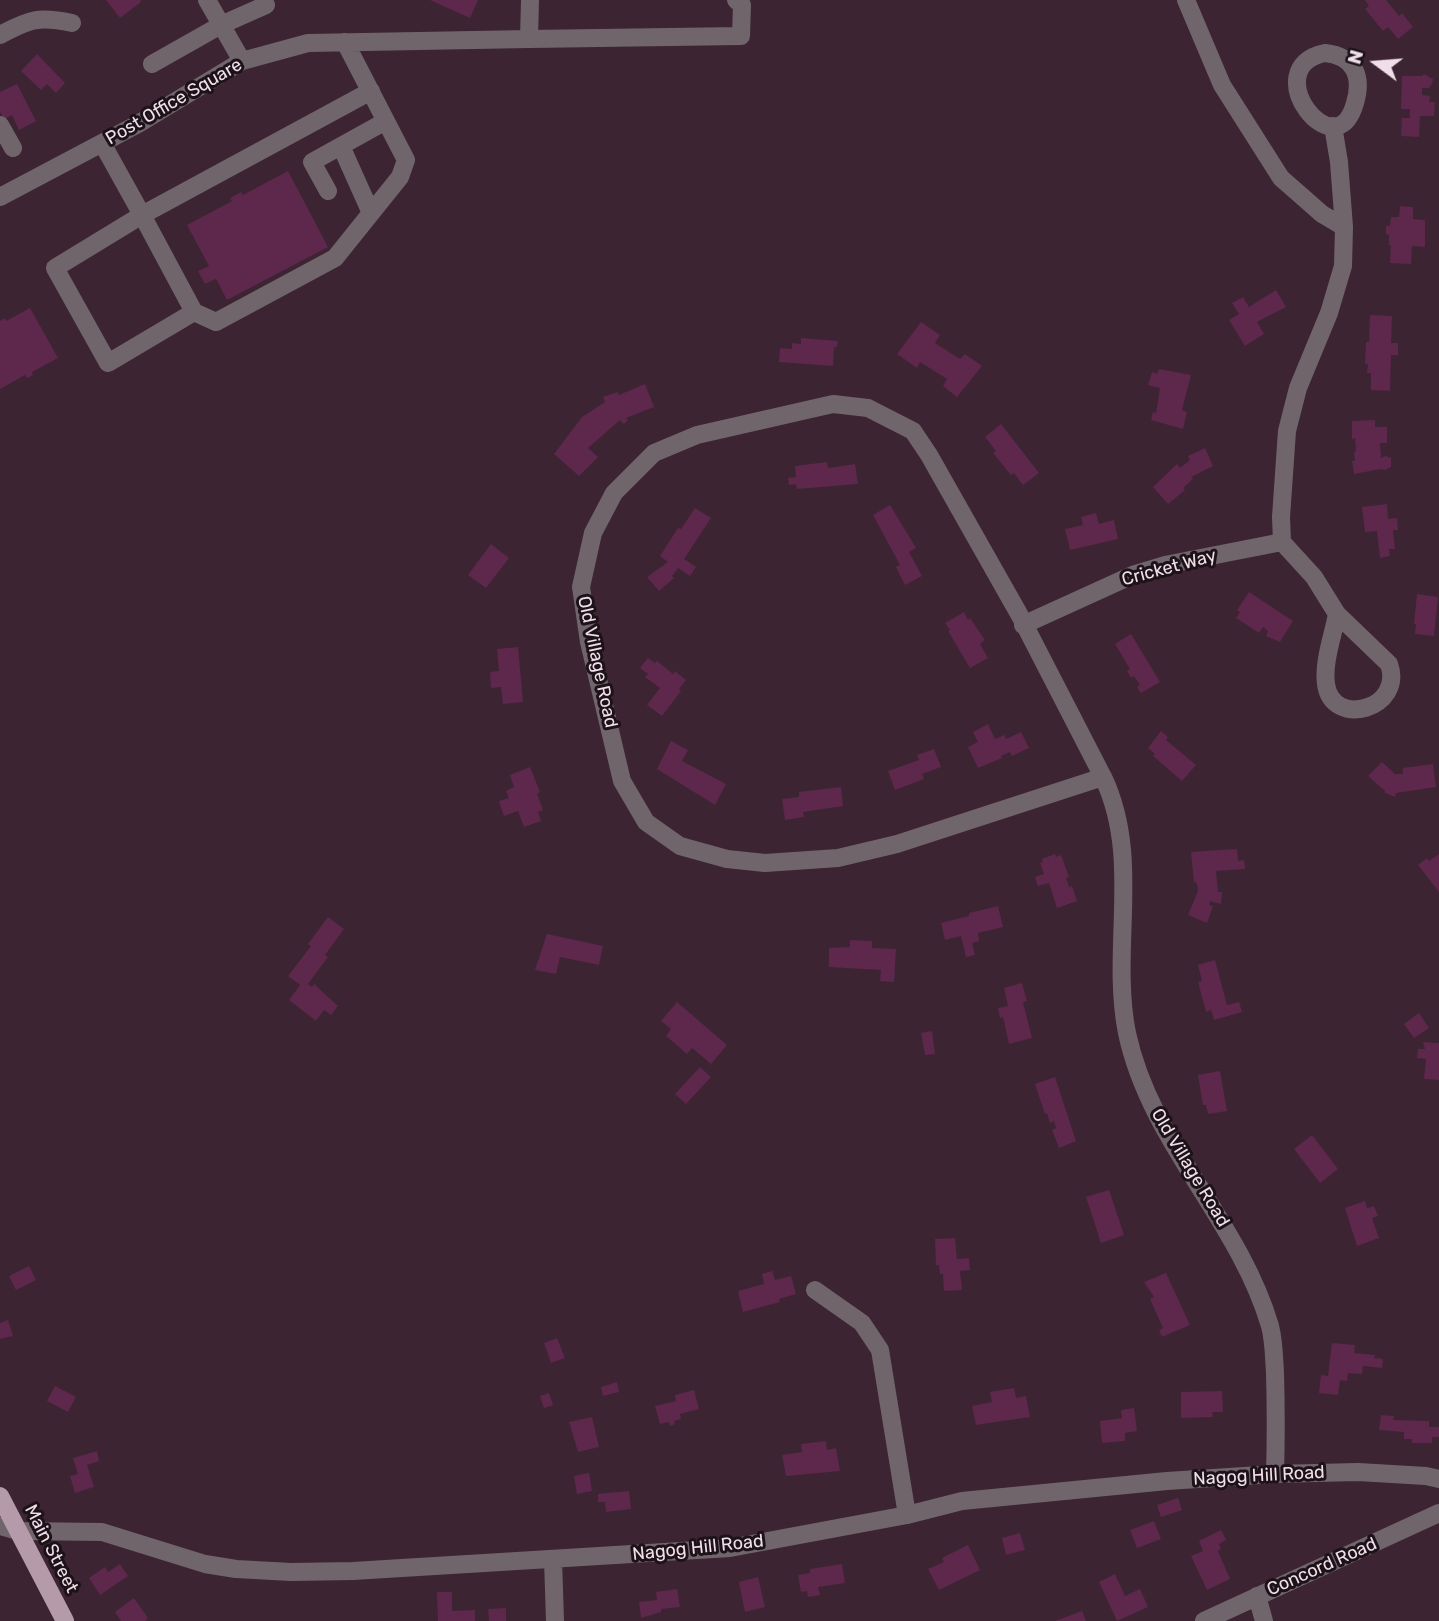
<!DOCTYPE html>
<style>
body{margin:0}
#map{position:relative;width:1439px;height:1621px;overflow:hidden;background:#3c2433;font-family:Rubik,sans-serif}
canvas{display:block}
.north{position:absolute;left:1341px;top:28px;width:70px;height:70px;-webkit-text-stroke:5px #1c1218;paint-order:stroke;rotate:286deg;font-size:19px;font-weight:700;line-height:28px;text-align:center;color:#f0dfe9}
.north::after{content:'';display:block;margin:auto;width:24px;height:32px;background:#f0dfe9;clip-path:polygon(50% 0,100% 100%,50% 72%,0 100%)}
</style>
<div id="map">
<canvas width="1439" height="1621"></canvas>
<div class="north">N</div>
</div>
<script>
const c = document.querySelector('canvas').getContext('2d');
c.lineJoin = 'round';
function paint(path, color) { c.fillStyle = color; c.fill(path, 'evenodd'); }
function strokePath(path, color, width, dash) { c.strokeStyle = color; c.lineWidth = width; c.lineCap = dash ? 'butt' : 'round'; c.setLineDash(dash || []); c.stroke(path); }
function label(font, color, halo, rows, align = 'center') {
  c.font = font + ' Rubik,sans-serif'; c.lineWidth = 6; c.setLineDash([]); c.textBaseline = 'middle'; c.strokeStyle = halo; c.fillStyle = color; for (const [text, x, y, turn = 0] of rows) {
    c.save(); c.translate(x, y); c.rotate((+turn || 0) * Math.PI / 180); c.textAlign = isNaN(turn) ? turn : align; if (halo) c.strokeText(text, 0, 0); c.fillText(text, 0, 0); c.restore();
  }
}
paint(new Path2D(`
 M106,0H140L141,2L120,18Z
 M430,0H478L470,18Z
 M1365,0H1386L1399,16L1402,13L1413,27L1398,39L1388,27L1383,31L1365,9L1369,6Z
 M37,54L65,83L56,93L47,84L41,90L21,71Z
 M1424,74L1433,79L1432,84L1429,88H1422V95L1430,96L1429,102H1435L1434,116H1420L1419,137L1401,136L1402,118H1410V109H1401L1402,76H1422Z
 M17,84L36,121L19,130L12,115L4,119L0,112V92Z
 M288,171L328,247L227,300L216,279L205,284L198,271L209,266L187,225L232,201L230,198L241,192L243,195Z
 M1400,206L1413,207V219L1425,220V247L1412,246L1411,264L1390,263L1391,245H1389V235L1386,234V226H1390L1391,217H1399Z
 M1276,290L1286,307L1257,322L1264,334L1245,346L1229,320L1239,314L1232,303L1243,297L1249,307Z
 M30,308L58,358L32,372L33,375L27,378L25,375L0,389V321L5,318L6,321Z
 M1370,315L1392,316L1391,343H1398V355H1391L1390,391L1371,390V373H1367L1368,364H1365L1366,342H1369Z
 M921,322L940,335L935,343L960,359L965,354L982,366L957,397L943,386L947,379L920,362L917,368L897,354Z
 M801,338L838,341L837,347H834L833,366L779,362L780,348L792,349V343L801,344Z
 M1159,369L1191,375L1182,410L1187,412L1183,429L1151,420L1153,412L1156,413L1160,388L1148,385L1152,372L1157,374Z
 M645,384L654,407L626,418L628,420L624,424L620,420L588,448L598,457L579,476L554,454L582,417L605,402L603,397L618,392L619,395Z
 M1375,420V427H1387V443H1380L1381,458L1386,456L1391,458V467L1385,470L1381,469L1354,474L1352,461H1355L1354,452L1356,451L1355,438L1352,439V421Z
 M1001,424L1039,473L1023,485L1014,473L1011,475L993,453L996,451L985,437Z
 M1205,448L1213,466L1191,477L1193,479L1183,488L1185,490L1168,504L1153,487L1177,464L1180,468L1190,460L1188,456Z
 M827,462L828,468L855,464L858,484L797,489L796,484L789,485L788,478L796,477L795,466Z
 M1387,504L1388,519L1397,518L1398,530H1393L1395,549H1389L1390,556L1380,558L1377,531L1365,532L1362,507Z
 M890,505L916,548L909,552L922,576L905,585L896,567L900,565L873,515Z
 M695,508L711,518L684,559L696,567L690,576L678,568L672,576L674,578L659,591L647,577L668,562L660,556L678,528L681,529Z
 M1096,513L1099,524L1114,520L1118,539L1070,550L1065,529L1083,525L1081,517Z
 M491,544L509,558L486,588L468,575Z
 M1249,592L1293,621L1280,642L1266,636L1268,631L1263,627L1259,633L1236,618L1240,612L1237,610Z
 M1417,594L1438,597L1434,636L1415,634L1416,624H1414Z
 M964,612L968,620L970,618L985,640L980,644L988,658L970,668L948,631L950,630L945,623Z
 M1131,634L1160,682L1141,693L1137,687L1140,685L1134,676L1131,678L1127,671L1130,669L1115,644Z
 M518,647L523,702L503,704L501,687L491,688L490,672L499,671L497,649Z
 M648,658L655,663L657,661L673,674L675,671L686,680L679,689L681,691L662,716L647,705L660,688L645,677L648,674L640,668Z
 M988,724L995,739L1004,735L1006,739L1021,732L1029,748L1012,756L1010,752L1001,756L1002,758L978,768L968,747L978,742L973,732Z
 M1161,731L1168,737L1166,740L1196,765L1182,781L1153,756L1155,754L1148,748Z
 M671,741L688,750L682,761L726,784L715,805L657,769Z
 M934,749L941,767L922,774L924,779L895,790L888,771L919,760L917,755Z
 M1382,762L1395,774H1403V768L1433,764L1436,787L1396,793L1395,797L1385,793V791L1368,776Z
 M530,767L540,792L537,794L543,810L538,812L541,821L524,827L518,811L504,816L499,801L509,798L506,791L514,787L510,775Z
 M841,787L843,806L803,812L804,817L785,820L782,799L799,797V792Z
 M1237,849L1238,861L1244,860L1245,869L1216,871L1218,892H1222L1221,904L1210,901L1209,905L1213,906L1207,923L1188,915L1198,891L1197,883L1194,882L1191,852Z
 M1055,854L1056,857L1061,855L1069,877L1066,878L1069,887L1072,886L1077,901L1057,908L1049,883L1038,886L1035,877L1044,874L1040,863L1043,862L1042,859Z
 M1439,854V892L1418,865L1427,858L1429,861Z
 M998,906L1003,927L978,933L979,941L972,943L975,955L966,957L961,936L945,940L941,923L969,916V913Z
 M328,917L344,929L325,955L328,957L308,984L312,987L314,984L338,1006L331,1015L324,1010L316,1021L289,1000L300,985L288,976L311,946L308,944Z
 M547,934L603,946L599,965L560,957L556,974L535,970Z
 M850,940L872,941V948L896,949L894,982L880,981L881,970L829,967V948L850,947Z
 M1215,960L1227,1005L1239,1002L1242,1012L1214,1020L1211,1010L1206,1012L1198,982L1202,981L1198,965Z
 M1022,983L1027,1001L1023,1002L1032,1038L1009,1044L1003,1017L1000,1018L998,1008L1008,1006L1004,988Z
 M677,1002L727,1045L711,1064L692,1048L687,1054L666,1036L671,1029L661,1021Z
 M1419,1013L1429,1028L1414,1038L1404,1024Z
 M932,1031L935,1054L925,1055L921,1033Z
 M1423,1042L1439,1043V1080L1424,1079L1426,1059L1417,1058L1418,1049H1425Z
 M700,1067L711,1077L686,1104L675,1094Z
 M1220,1071L1227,1111L1208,1114L1206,1105H1203L1198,1075Z
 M1055,1077L1076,1141L1059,1148L1052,1130L1056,1128L1054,1121L1050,1123L1047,1113L1045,1114L1035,1084Z
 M1312,1135L1338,1169L1320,1183L1294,1149Z
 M1109,1190L1124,1235L1101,1243L1086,1197Z
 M1365,1201L1367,1208L1374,1206L1378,1216L1372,1218L1379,1238L1357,1246L1345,1208Z
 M955,1238L957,1259L969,1258L970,1270L960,1271L962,1290L944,1291L943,1274H940L939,1265H936L935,1239Z
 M29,1266L36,1280L16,1290L9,1276Z
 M772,1271L775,1280L791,1276L796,1294L779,1299L780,1302L743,1312L738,1291L764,1284L762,1274Z
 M1166,1273L1190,1325L1162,1337L1159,1330L1163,1328L1150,1299L1154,1297L1144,1282Z
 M8,1320L13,1336L0,1339V1323Z
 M557,1338L565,1358L551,1363L544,1343Z
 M1332,1343L1355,1345L1354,1353L1375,1355L1374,1358L1383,1359L1382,1368L1363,1366L1362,1374L1348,1373L1347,1381L1340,1380L1338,1395L1319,1393L1321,1375L1328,1376Z
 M617,1382L619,1392L603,1396L601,1387Z
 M55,1386L76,1397L68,1412L47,1401Z
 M1014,1388L1016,1398L1026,1396L1030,1417L976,1425L972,1406L992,1402L990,1392Z
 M694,1390L699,1409L680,1414L681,1419L674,1421L675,1424L670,1426L669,1422L660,1424L655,1406L676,1401L675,1395Z
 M1222,1391L1223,1412H1212L1213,1417L1181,1418V1392Z
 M549,1393L553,1405L544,1408L540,1396Z
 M1134,1408L1137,1431L1125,1433V1441L1102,1443L1100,1421L1122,1418L1121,1410Z
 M1381,1415L1394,1416L1393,1420L1429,1421V1427H1439V1437H1432V1443H1412V1439H1404V1432L1379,1430Z
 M592,1417L599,1447L578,1452L569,1422Z
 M826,1441L827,1450L836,1448L840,1471L786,1476L782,1455L802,1452L801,1444Z
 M97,1451L99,1461L87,1465L94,1487L75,1493L70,1476L78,1474L73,1458Z
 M589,1473L592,1491L577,1494L574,1476Z
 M629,1491L631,1509L606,1512L605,1502H598V1494Z
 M1178,1498L1182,1510L1161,1517L1157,1505Z
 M1154,1521L1161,1539L1137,1548L1130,1530Z
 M1221,1530L1226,1540L1219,1544L1221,1549L1218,1551L1230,1579L1207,1590L1191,1556L1203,1551L1199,1541Z
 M1020,1533L1025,1550L1006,1555L1002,1538Z
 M968,1545L980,1570L939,1590L928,1569L944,1562L942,1558Z
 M120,1564L128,1576L100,1595L89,1578L105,1567L108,1572Z
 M842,1564L845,1583L818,1587L820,1595L808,1597L807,1591L801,1592L798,1575L810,1573V1569Z
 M1115,1574L1125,1596L1140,1589L1148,1607L1117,1621L1099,1582Z
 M758,1577L765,1607L745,1612L739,1582Z
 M677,1589L680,1607L661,1609V1612L641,1618L639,1602L657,1600L656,1592Z
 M437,1592H452V1611L475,1610V1621H438Z
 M134,1598L148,1618L145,1621H121L115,1612Z
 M506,1608V1621H489L488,1609Z
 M1082,1611L1086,1621H1055Z`), '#5e274c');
strokePath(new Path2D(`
 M207,0L242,61
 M1186,0L1222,85L1281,178L1322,214L1344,227
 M0,35C30,19 39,16 72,23
 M529,39L741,36L742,5L736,0
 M345,42L406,160L400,177L335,258L216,322L194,312L142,215L371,91
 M1325,53C1354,56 1363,76 1355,103C1336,173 1255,67 1325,53Z
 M152,64L221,25L266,5
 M0,125L13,148
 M1333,126L1339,162L1344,227L1343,266L1329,313L1298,388L1287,431L1281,517L1282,542L1314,577L1337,614L1389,664C1405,709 1332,729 1326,684C1323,662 1333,636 1337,614
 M102,143L142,215L55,268L108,363L194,312
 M341,146L371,213
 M328,191L312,162L386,121
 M0,197L138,124L242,61L308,43L529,39L530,0
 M1023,625L1135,574L1165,565L1282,542
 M1103,777L1019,614L929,455L913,431L868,408L833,404L697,435L654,453L614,493L593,533L581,587L589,642L622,781L646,822L680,846L727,859L765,863L838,858L897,844L1103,777C1142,858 1110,948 1127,1033C1150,1142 1239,1220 1270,1326C1274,1341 1274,1358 1275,1373C1276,1407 1276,1440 1275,1474
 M815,1290L862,1323L880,1350L907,1515
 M0,1526L18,1531L102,1532L205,1564L236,1569L291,1572L353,1571L730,1548L907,1515L962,1501L1167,1481L1275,1474L1358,1472L1426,1476L1439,1479
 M553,1559L555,1621
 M1257,1596L1264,1621
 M1204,1621L1439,1513`), '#71656c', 18);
strokePath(new Path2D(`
 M0,1496L65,1621`), '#b59baa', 18);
label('18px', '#f0dfe9', '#1c1218', [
 ["Post Office Square",174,102,-30],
 ["Cricket Way",1169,568,-15],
 ["Old Village Road",597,662,78],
 ["Old Village Road",1190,1168,59],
 ["Nagog Hill Road",1259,1476,-3],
 ["Nagog Hill Road",698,1548,-6],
 ["Main Street",51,1549,63],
 ["Concord Road",1322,1567,-24]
]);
</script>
